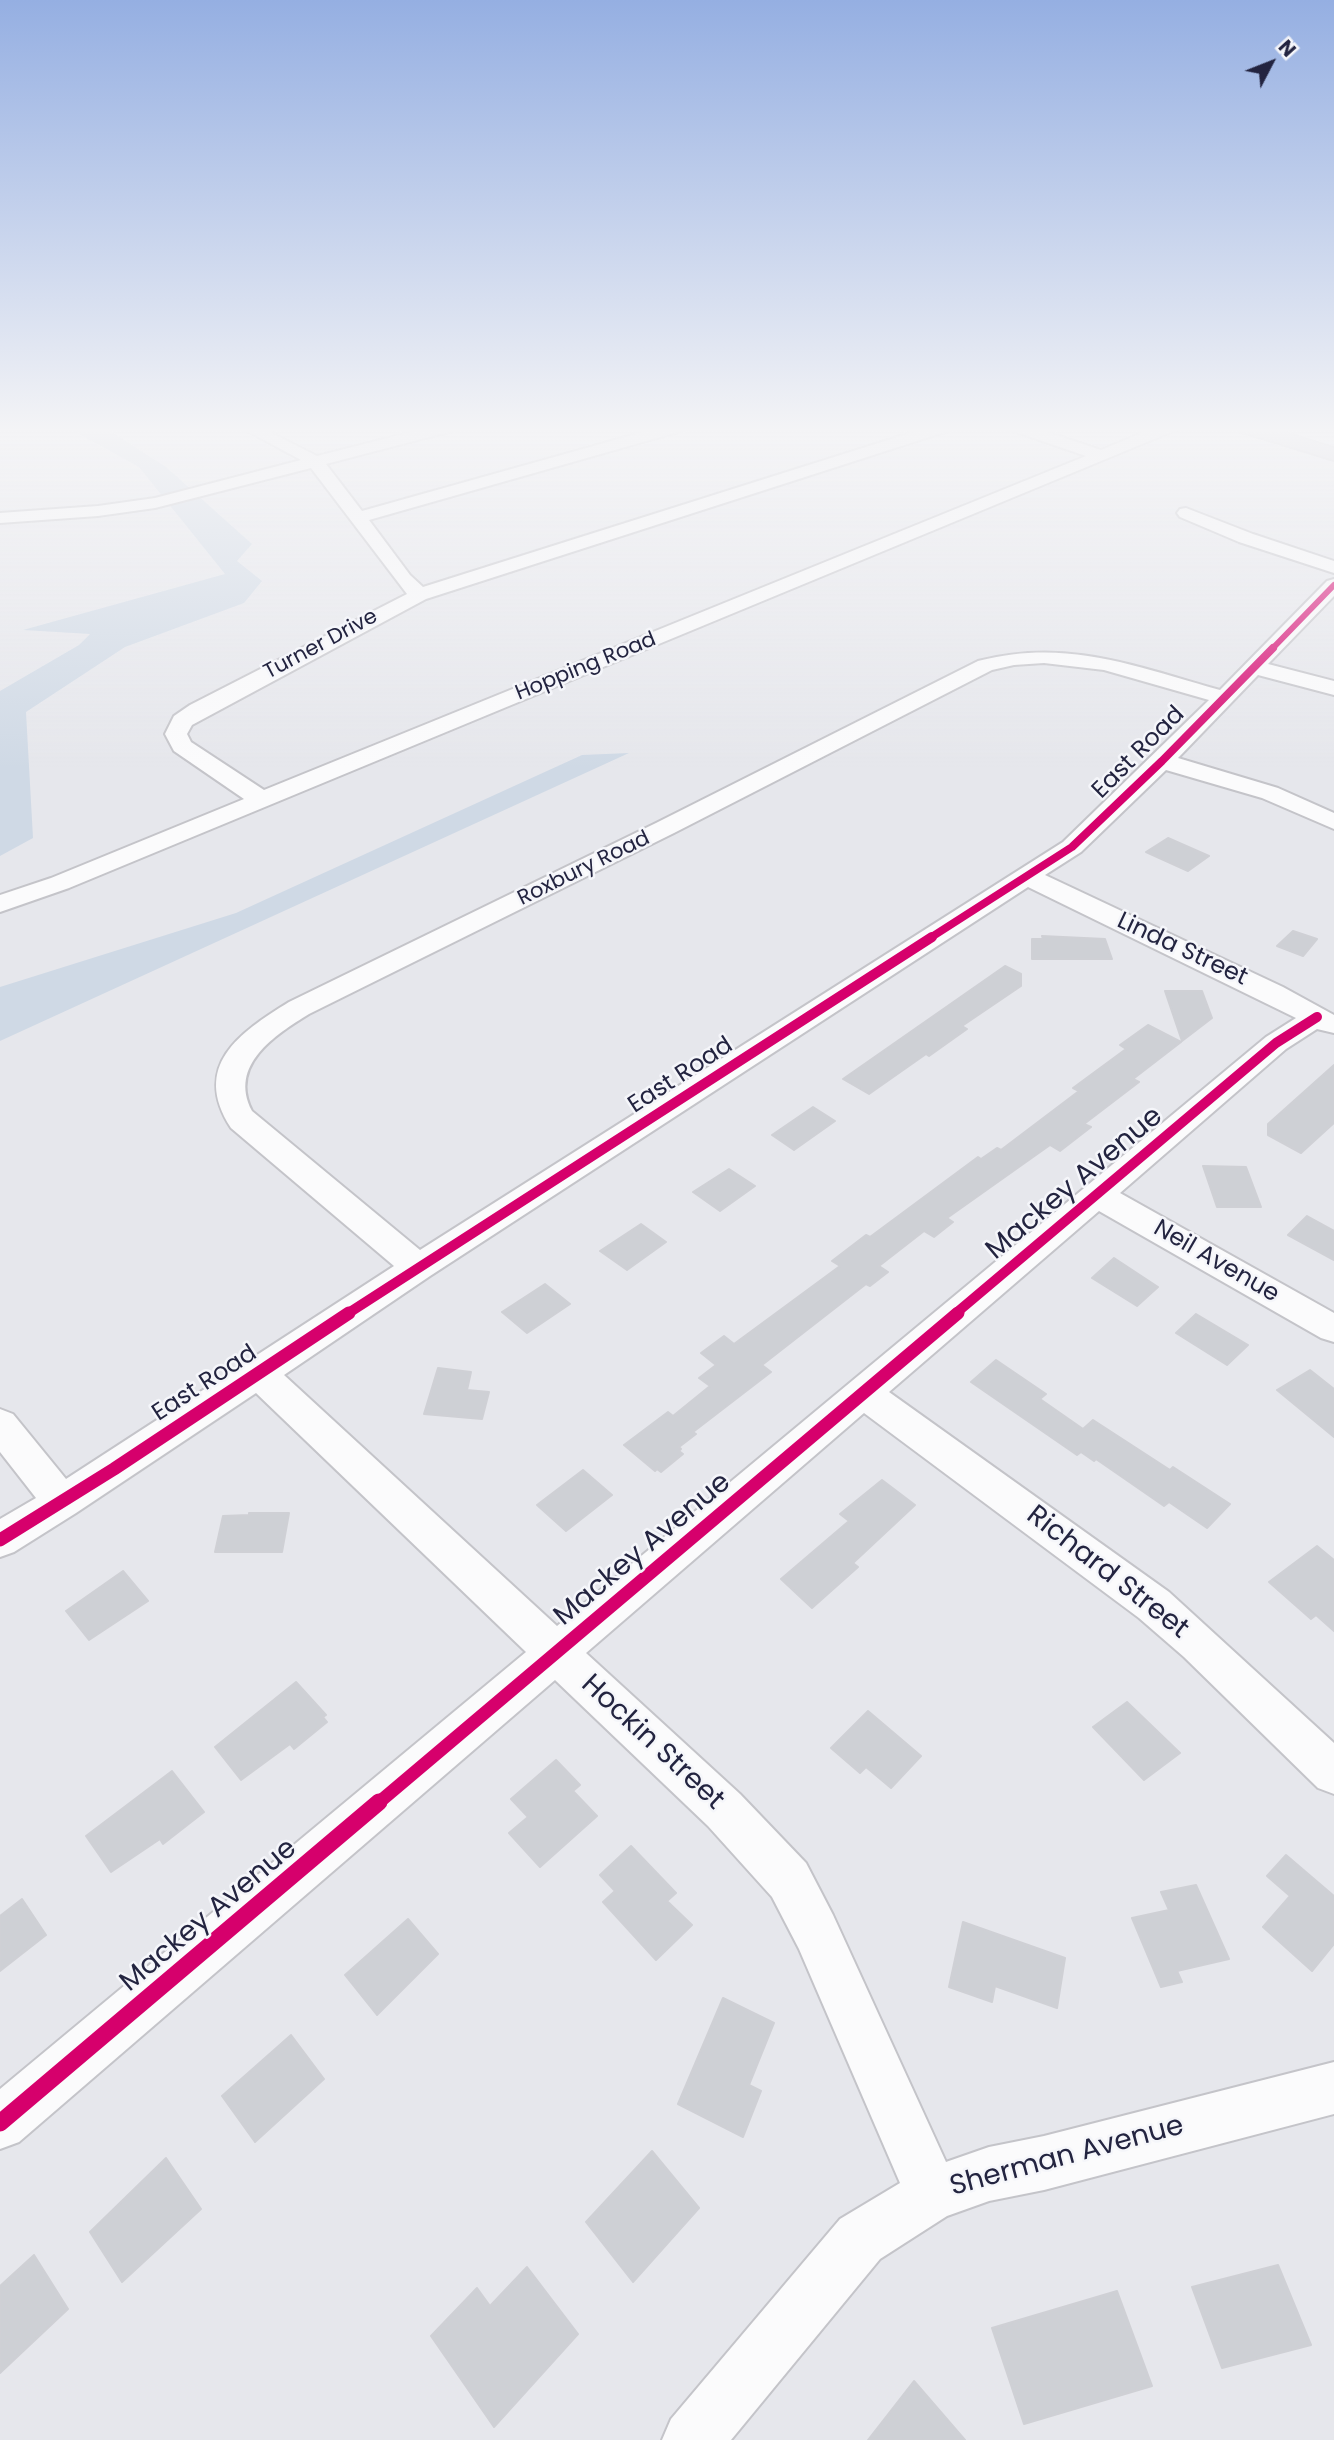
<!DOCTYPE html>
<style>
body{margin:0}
#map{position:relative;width:1334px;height:2440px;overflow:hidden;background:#e6e7ec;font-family:Poppins,sans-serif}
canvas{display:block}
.north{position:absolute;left:1236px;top:28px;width:70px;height:70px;-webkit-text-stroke:5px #f5f6fa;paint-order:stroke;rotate:48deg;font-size:19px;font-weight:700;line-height:28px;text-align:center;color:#232440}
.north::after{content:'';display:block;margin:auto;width:24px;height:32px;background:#232440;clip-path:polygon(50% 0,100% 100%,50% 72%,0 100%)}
</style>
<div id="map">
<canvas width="1334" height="2440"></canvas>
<div class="north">N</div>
</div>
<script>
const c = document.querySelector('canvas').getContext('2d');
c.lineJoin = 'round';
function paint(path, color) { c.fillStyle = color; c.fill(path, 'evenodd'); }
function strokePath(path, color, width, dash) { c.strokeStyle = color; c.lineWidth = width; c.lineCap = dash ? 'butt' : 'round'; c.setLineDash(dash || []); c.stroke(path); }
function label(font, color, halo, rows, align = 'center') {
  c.font = font + ' Poppins,sans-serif'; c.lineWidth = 5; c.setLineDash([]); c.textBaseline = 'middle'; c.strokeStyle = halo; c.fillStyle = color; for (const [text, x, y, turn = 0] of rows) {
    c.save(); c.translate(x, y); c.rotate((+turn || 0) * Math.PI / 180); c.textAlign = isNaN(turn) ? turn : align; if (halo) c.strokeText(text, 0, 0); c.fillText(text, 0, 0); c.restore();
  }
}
paint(new Path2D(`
 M66,427H104L166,467L252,544L237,561L262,581L244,603L125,647L26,712L33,838L0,856V691L79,645L90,634L23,630L225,574L139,467Z
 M629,753L0,1041V987L236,913L582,755Z`), '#cfd9e5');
const building = new Path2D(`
 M1168,838L1209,856L1188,871L1146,852Z
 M1293,931L1317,939L1303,956L1277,946Z
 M1042,936L1105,939L1112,959H1032V939H1043Z
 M1005,966L1021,974V986L962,1026L967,1029L929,1056L926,1054L869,1094L843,1079Z
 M1165,991H1202L1212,1018L1182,1041Z
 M1148,1025L1181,1042L1133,1079L1139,1082L1084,1124L1091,1127L1060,1151L1050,1145L947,1218L953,1222L934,1237L924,1231L879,1266L888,1272L870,1286L866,1284L762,1365L771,1372L693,1432L696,1434L679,1447L681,1449L679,1451L683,1454L661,1472L657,1469L655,1471L624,1445L668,1412L673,1416L710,1386L699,1378L716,1365L701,1353L724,1336L734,1344L840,1266L832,1261L866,1235L870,1237L978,1157L981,1159L997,1148L1001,1150L1079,1091L1073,1088L1126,1049L1120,1045Z
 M1334,1065V1123L1301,1153L1268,1135V1124Z
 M813,1107L835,1121L794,1150L772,1135Z
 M1203,1166L1246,1167L1261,1207H1217Z
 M729,1169L755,1186L720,1211L693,1192Z
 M1307,1216L1334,1231V1260L1288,1235Z
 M641,1224L666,1242L627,1270L600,1251Z
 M1114,1258L1158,1287L1137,1306L1092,1278Z
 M545,1284L570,1304L527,1333L502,1312Z
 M1196,1314L1248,1345L1227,1365L1176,1333Z
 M996,1360L1046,1394L1040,1399L1083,1429L1093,1420L1170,1470L1173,1467L1230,1504L1207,1528L1169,1502L1164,1506L1096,1459L1094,1461L1081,1452L1077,1455L971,1382Z
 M438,1368L471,1372L467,1390L489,1392L482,1419L424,1414Z
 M1310,1370L1334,1389V1437L1277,1390Z
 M583,1470L612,1495L566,1531L537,1505Z
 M882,1480L915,1505L853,1563L858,1567L812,1608L781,1579L849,1521L840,1514Z
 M249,1513H289L282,1552H215L223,1516L249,1515Z
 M1317,1546L1334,1560V1631L1316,1615L1311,1619L1269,1582Z
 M123,1571L148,1601L89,1640L66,1611Z
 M296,1682L326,1715L323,1717L327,1722L294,1749L290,1744L241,1780L215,1747Z
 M1127,1702L1180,1753L1144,1780L1093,1727Z
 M868,1711L921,1756L891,1788L866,1767L860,1773L831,1748Z
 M556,1760L580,1785L573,1791L597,1816L540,1867L509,1833L528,1817L511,1799Z
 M172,1771L204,1812L163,1844L160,1839L111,1872L86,1836Z
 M631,1846L676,1893L667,1901L692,1925L656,1960L603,1902L615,1891L600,1875Z
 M1286,1855L1334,1896V1944L1312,1971L1263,1927L1290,1896L1267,1876Z
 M1196,1885L1229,1959L1177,1971L1182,1982L1161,1987L1132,1918L1169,1910L1161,1892Z
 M22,1899L46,1935L0,1971V1916Z
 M408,1919L438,1954L377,2015L345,1975Z
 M963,1922L1065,1958L1057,2008L995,1986L992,2002L949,1987Z
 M723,1998L774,2023L749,2085L761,2091L743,2137L678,2104Z
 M291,2035L324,2079L255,2142L222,2096Z
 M652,2151L699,2208L633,2282L586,2222Z
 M166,2158L201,2209L122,2282L90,2232Z
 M34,2255L68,2309L0,2373V2286Z
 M1278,2265L1311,2345L1222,2368L1192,2287Z
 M527,2267L578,2334L494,2427L431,2336L477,2288L490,2306Z
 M1117,2291L1152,2386L1024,2424L992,2328Z
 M914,2381L965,2440H868Z`);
paint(building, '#ced0d5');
strokePath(building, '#cfd0d5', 2);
const minor = new Path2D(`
 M240,427H260L317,456L431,427H458L456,430L326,464L362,511L661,427H687L685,430L369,520L410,575L423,587L929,427H953L951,430L426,599L192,725L187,734L191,742L264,790L1086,456L1010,430L1008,427H1032L1101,450L1156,427H1178L1176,430L69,888L0,912V895L51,878L244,799L174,751L165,734L174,716L190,705L407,594L311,468L155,508L98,516L0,523V513L98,506L155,498L301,460Z
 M1186,508L1253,534L1334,561V573L1239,542L1180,517L1177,513L1180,509Z
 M1334,579V596L1268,664L1334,681V695L1258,675L1178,758L1278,788L1334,813V829L1262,798L1166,770L1081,852L1045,875L1283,987L1334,1015V1033L1317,1029L1286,1049L1120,1193L1334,1313V1342L1321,1338L1099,1211L889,1392L1169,1592L1334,1743V1794L1318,1788L1184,1657L1139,1618L864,1413L586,1653L740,1794L806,1863L833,1915L946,2162L989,2147L1044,2136L1334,2062V2114L1044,2190L989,2201L947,2216L880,2259L731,2440H662L671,2419L840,2219L900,2183L799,1949L772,1897L708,1826L555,1680L19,2142L0,2149V2089L526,1652L256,1393L76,1513L14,1552L0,1557V1519L36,1498L0,1452V1409L13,1414L66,1479L394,1266L231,1128C191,1066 239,1033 289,1002L656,823L978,661C1067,638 1134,666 1220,690L1327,581ZM1044,663L1104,670L1209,700L1063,842L420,1250L252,1111C228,1065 275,1035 309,1014L674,833L992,670L1014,665ZM1028,887L1296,1018L1266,1037L557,1626L284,1375L430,1276Z`);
const major = new Path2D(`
 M1237,427H1265L1334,448V460L1239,431Z`);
strokePath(minor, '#c4c4c9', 4);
strokePath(major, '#c2c2ca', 4);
paint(minor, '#fbfbfc');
paint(major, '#cfcfd7');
strokePath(new Path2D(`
 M1271,650L1334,585`), '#d6006c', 6);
strokePath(new Path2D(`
 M930,938L1072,847L1162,761L1273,648`), '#d6006c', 8);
strokePath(new Path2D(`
 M347,1314L932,937
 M955,1314L1276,1043L1317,1017`), '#d6006c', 10);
strokePath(new Path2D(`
 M0,1540L114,1469L349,1313
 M377,1804L958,1313`), '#d6006c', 13);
strokePath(new Path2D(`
 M0,2123L379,1802`), '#d6006c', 17);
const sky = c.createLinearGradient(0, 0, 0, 769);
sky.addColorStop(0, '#95afe2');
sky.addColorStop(0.56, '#f4f4f6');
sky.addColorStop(1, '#f4f4f600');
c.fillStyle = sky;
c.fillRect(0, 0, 1334, 769);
label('21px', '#232440', '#f5f6fa', [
 ["Turner Drive",321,645,-28],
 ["Hopping Road",586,667,-22],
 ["Roxbury Road",584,869,-26]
]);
label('24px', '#232440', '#f5f6fa', [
 ["East Road",1139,753,-45],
 ["Linda Street",1182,950,25],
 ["East Road",681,1076,-33],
 ["Neil Avenue",1216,1262,30],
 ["East Road",205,1384,-33]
]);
label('28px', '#232440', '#f5f6fa', [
 ["Mackey Avenue",1075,1184,-40],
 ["Mackey Avenue",643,1550,-40],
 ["Richard Street",1107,1573,38],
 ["Hockin Street",652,1743,43],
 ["Mackey Avenue",209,1916,-40],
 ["Sherman Avenue",1067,2157,-15]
]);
</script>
